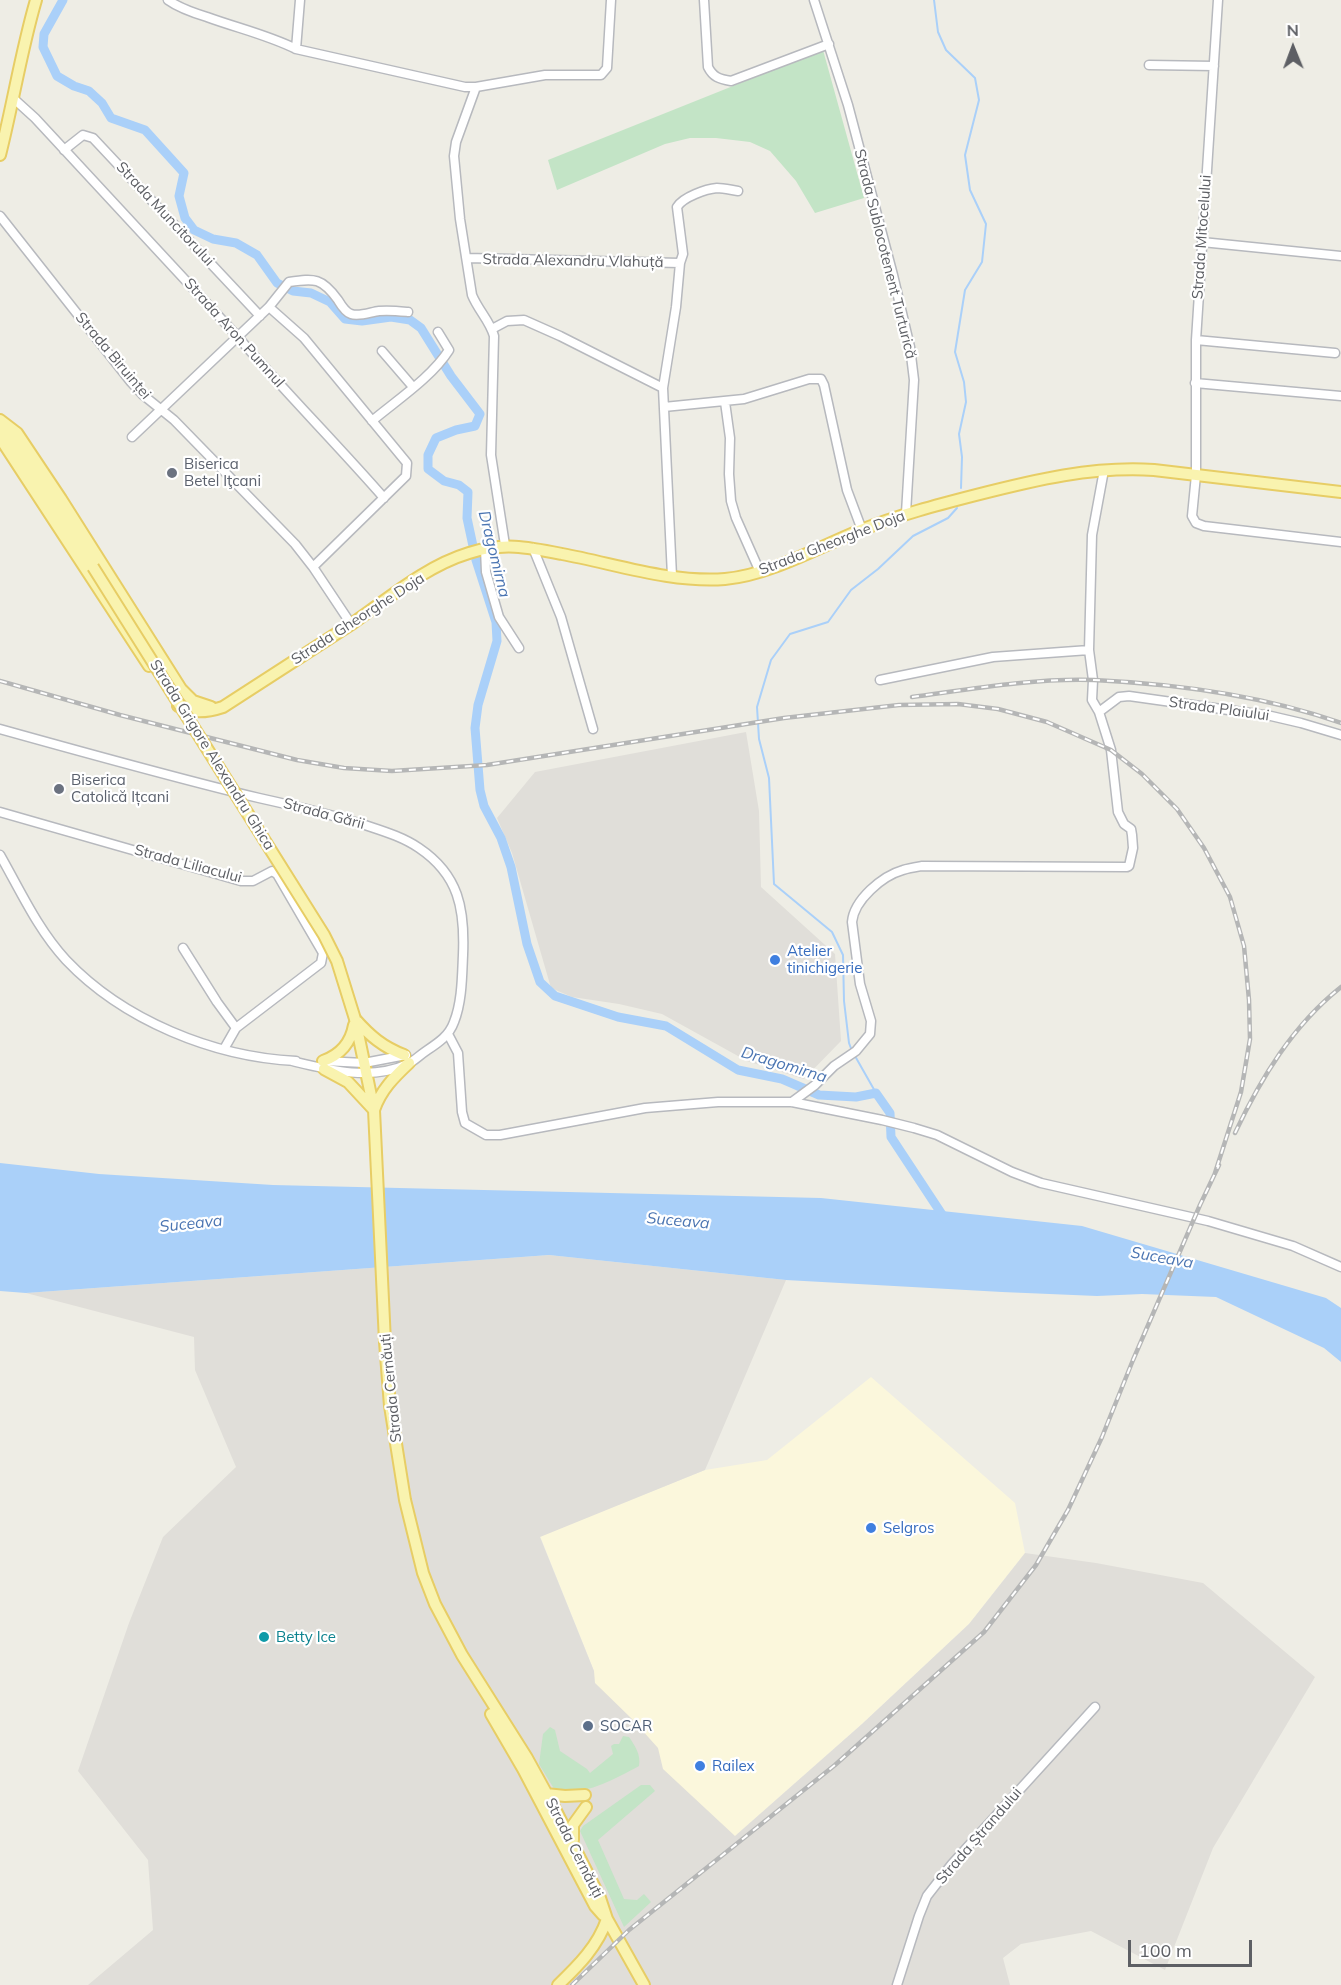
<!DOCTYPE html>
<meta charset="utf-8">
<style>
body{margin:0}
#map{position:relative;width:1341px;height:1985px;overflow:hidden;background:#eeede5;font-family:Mulish,sans-serif}
canvas{display:block}
.north{position:absolute;left:1263px;top:18px;width:60px;height:60px;-webkit-text-stroke:4px #fff;paint-order:stroke;rotate:359deg;font-size:16px;font-weight:700;line-height:24px;text-align:center;color:#5d5f64}
.north::after{content:'';display:block;margin:auto;width:21px;height:27px;background:#5d5f64;clip-path:polygon(50% 0,100% 100%,50% 72%,0 100%)}
.scale{position:absolute;left:1128px;top:1940px;width:124px;height:27px;box-sizing:border-box;border:3px solid #5d5f64;border-top:0;padding-left:8px;font-size:18px;line-height:21px;white-space:nowrap;color:#5d5f64;-webkit-text-stroke:4px #fff;paint-order:stroke}
</style>
<div id="map">
<canvas width="1341" height="1985"></canvas>
<div class="north">N</div>
<div class="scale">100 m</div>
</div>
<script>
const c = document.querySelector('canvas').getContext('2d');
c.lineJoin = 'round';
function paint(path, color) { c.fillStyle = color; c.fill(path, 'evenodd'); }
function strokePath(path, color, width, dash) { c.strokeStyle = color; c.lineWidth = width; c.lineCap = dash ? 'butt' : 'round'; c.setLineDash(dash || []); c.stroke(path); }
function label(font, color, halo, rows, align = 'center') {
  c.font = font + ' Mulish,sans-serif'; c.lineWidth = 4.5; c.setLineDash([]); c.textBaseline = 'middle'; c.strokeStyle = halo; c.fillStyle = color; for (const [text, x, y, turn = 0] of rows) {
    c.save(); c.translate(x, y); c.rotate((+turn || 0) * Math.PI / 180); c.textAlign = isNaN(turn) ? turn : align; if (halo) c.strokeText(text, 0, 0); c.fillText(text, 0, 0); c.restore();
  }
}
paint(new Path2D(`
 M871,1377L1015,1503L1025,1553L969,1624L862,1724L629,1930L520,1705L594,1671L540,1536L705,1470L767,1460Z`), '#fbf7dc');
paint(new Path2D(`
 M746,732L759,811L761,887L835,954L841,1041L804,1079L747,1061L662,1014L619,1004L572,997L551,988L512,853L497,818L535,772Z
 M549,1255L786,1280L705,1470L540,1537L594,1671L595,1683L632,1719L658,1748L663,1769L735,1836L862,1724L969,1624L1025,1553L1096,1563L1203,1583L1315,1677L1213,1848L1165,1970L1091,1931L1021,1944L1003,1958L1010,1985H88L153,1930L148,1860L78,1771L129,1623L163,1537L236,1467L195,1370L194,1337L26,1293Z`), '#e0ded9');
paint(new Path2D(`
 M823,50L864,198L815,213L796,181L770,151L750,142L716,138H690L665,144L557,190L548,160Z
 M550,1727L555,1730L560,1751L587,1769L590,1773L613,1754L611,1746L614,1744H619L623,1736L629,1737C635,1746 641,1754 639,1766C613,1780 586,1795 556,1792L539,1764L543,1734Z
 M641,1785H650L655,1791L598,1840L624,1899L637,1900L644,1894L651,1902L624,1927L580,1831L583,1826Z`), '#c3e4c6');
paint(new Path2D(`
 M0,1163L99,1174L273,1185L821,1198L1082,1226L1326,1298L1341,1308V1362L1324,1348L1216,1297L1142,1294L1097,1296L1002,1292L786,1280L549,1255L26,1293L0,1291Z`), '#aad0f9');
strokePath(new Path2D(`
 M934,0L938,32L946,50L975,78L979,100L965,155L970,190L986,224L982,262L965,290L955,352L964,382L966,402L959,434L962,457L961,488
 M852,1051L849,1043L844,1001L843,955L832,932L774,884L769,778L759,739L757,707L771,660L790,634L828,622L851,590L878,569L913,536L948,518L957,508
 M855,1056L876,1093`), '#aad0f9', 2);
strokePath(new Path2D(`
 M63,0L44,34L43,47L57,76L74,86L89,91L102,103L111,118L145,130L184,173L179,196L185,218L194,230L213,239L236,243L257,255L277,283L293,291L311,293L330,302L345,319L362,321L391,317L410,320L421,328L451,376L480,414L475,426L456,430L436,438L428,455V469L444,481L459,485L468,492L467,518L476,560L496,622L497,641L478,705L475,728L480,790L484,806L501,838L511,867L527,944L540,982L555,996L618,1017L666,1026L738,1070L782,1079L819,1095L856,1097L876,1093L890,1113L891,1137L945,1219`), '#aad0f9', 9);
const minor = new Path2D(`
 M168,0C179,8 194,13 207,17C237,28 268,35 296,49L465,87H476L545,75H601L607,68L611,0
 M704,0L708,67C713,77 719,79 731,81L829,44
 M814,0L848,105L893,275L910,347L914,380L906,513
 M1218,0L1196,340V475L1192,516L1196,523L1204,526L1341,542
 M296,49L300,0
 M1149,65L1214,66
 M476,87L456,142L454,156L460,219L472,295C478,310 490,321 494,336L491,455L505,545
 M14,99L35,118L238,337C285,392 336,443 384,498
 M64,150L83,135L93,138L260,316
 M0,216L131,382L143,395L174,420L295,544L313,567L351,624
 M1202,242L1341,256
 M467,258L680,263
 M269,307L304,338L407,463L406,476L313,567
 M492,329L507,321L524,320L560,336L663,388
 M1196,340L1335,353
 M382,351L413,387
 M1195,383L1341,396
 M725,402L730,438L729,474L731,501L736,518L760,572
 M664,407L744,399L809,379H821L824,385L847,490L862,530
 M372,421C397,400 432,377 449,350L438,332
 M132,437L269,307L289,282C315,278 322,278 338,300C341,305 345,312 351,314C359,317 371,312 379,311C389,310 398,311 408,312
 M485,548L486,572L499,617L519,648
 M533,548L561,617L593,729
 M672,576L663,388L676,307L680,263L683,254L677,207C683,197 706,189 717,188C724,188 731,190 738,191
 M880,680L993,657L1089,650
 M1099,712L1119,697L1129,696L1271,716L1301,723L1341,735
 M0,729C86,753 172,777 259,798C295,806 330,814 365,825C383,831 403,837 419,848C459,875 465,909 463,955C462,977 462,1002 454,1022C449,1036 438,1043 426,1051C420,1055 414,1061 408,1064C371,1081 329,1070 292,1061
 M0,812L241,881H253L272,871L277,874L323,953L321,963L236,1028L224,1049
 M0,855C20,890 38,930 66,960C123,1020 213,1057 296,1061
 M183,948L217,1002L236,1028
 M448,1034L458,1053L462,1112L465,1123L486,1135H500L645,1108L718,1102H792L882,1120L914,1128L937,1135L1012,1172L1041,1183L1208,1221L1293,1246L1341,1267
 M324,1061L364,1063L406,1055
 M792,1102L815,1085L834,1066L856,1051L870,1034L871,1021L860,984L852,922C854,900 882,876 903,870C909,868 916,867 922,866L1127,867L1129,866L1133,848L1132,835L1131,829L1124,824L1118,812L1111,750L1099,712L1092,700L1093,680L1089,650L1092,535L1104,470
 M897,1985L919,1916L927,1896L952,1864L1095,1707`);
const major = new Path2D(`
 M0,155C13,104 21,51 36,0
 M0,420L17,433L61,499L181,689L193,701L211,707
 M2,426L93,567
 M0,430L4,444L149,666
 M178,706C192,714 208,712 223,707C266,679 310,651 353,623C389,598 426,566 469,553C503,542 527,547 562,554C616,564 670,583 725,579C770,575 819,547 861,530C899,515 937,505 976,495C1035,480 1092,466 1154,470L1341,492
 M355,1019L374,1110L385,1342L390,1406L405,1500L423,1573L435,1604L462,1655L527,1758L555,1809L600,1898L607,1919L644,1985
 M355,1019C370,1036 383,1047 404,1055
 M323,1061C340,1055 351,1042 354,1025
 M324,1069L348,1082L374,1110
 M374,1110C381,1090 394,1077 409,1063
 M491,1714L523,1769L595,1906L603,1915
 M546,1794L565,1796L585,1795
 M573,1840V1825L586,1807
 M558,1985C578,1966 598,1946 607,1919`);
strokePath(minor, '#b7b9be', 11);
strokePath(major, '#e7cd65', 14);
strokePath(minor, '#fff', 8);
strokePath(major, '#f9f3af', 10);
const rail = new Path2D(`
 M0,681L120,715L297,760L344,768L392,771L487,765L784,718L899,705L958,704L998,709L1047,722L1111,750L1142,774L1177,809L1204,848L1230,897L1244,946L1249,1000L1250,1039L1241,1092L1215,1173
 M912,697C971,689 1034,678 1094,680C1177,684 1262,695 1341,723
 M1235,1133C1261,1078 1293,1025 1341,987
 M572,1985L629,1930L835,1765L984,1632L1036,1565L1068,1510L1102,1437L1133,1360L1200,1205L1219,1165`);
strokePath(rail, '#b5b6b6', 4.5);
strokePath(rail, '#fff', 2, [7]);
const majorBridge = new Path2D(`
 M93,567L324,935L337,961L355,1019`);
strokePath(majorBridge, '#e7cd65', 14, []);
strokePath(majorBridge, '#f9f3af', 10);
for (const [x, y, r, color] of [
 [172,473,6,"#6b7280"],
 [59,789,6,"#6b7280"],
 [775,960,6,"#3f7fe0"],
 [871,1528,6,"#3f7fe0"],
 [264,1637,6,"#0f9aa8"],
 [588,1726,6,"#5c6f8a"],
 [700,1766,6,"#3f7fe0"]
]) { const dot = new Path2D(); dot.arc(x, y, r, 0, 2 * Math.PI); c.fillStyle = color; c.fill(dot); strokePath(dot, '#fff', 2); }
label('15px', '#5d5f64', '#fff', [
 ["Strada Muncitorului",165,214,47],
 ["Strada Mitocelului",1202,237,-86],
 ["Strada Sublocotenent Turturică",885,254,76],
 ["Strada Alexandru Vlahuță",573,261,1],
 ["Strada Aron Pumnul",234,333,48],
 ["Strada Biruinței",113,356,50],
 ["Strada Gheorghe Doja",832,543,-21],
 ["Strada Gheorghe Doja",358,619,-33],
 ["Strada Plaiului",1219,709,8],
 ["Strada Grigore Alexandru Ghica",212,755,58],
 ["Strada Gării",324,814,15],
 ["Strada Liliacului",188,864,15],
 ["Strada Cernăuți",391,1388,-96],
 ["Strada Ștrandului",979,1836,-49],
 ["Strada Cernăuți",574,1848,63]
]);
label('15px', '#5b616d', '#fff', [
 ["Biserica",184,464],
 ["Betel Iţcani",184,481],
 ["Biserica",71,780],
 ["Catolică Ițcani",71,797]
], 'left');
label('15px', '#366cbe', '#fff', [
 ["Atelier",787,951],
 ["tinichigerie",787,968],
 ["Selgros",883,1528],
 ["Railex",712,1766]
], 'left');
label('15px', '#0d838f', '#fff', [
 ["Betty Ice",276,1637]
], 'left');
label('15px', '#4e5e75', '#fff', [
 ["SOCAR",600,1726]
], 'left');
label('italic 16px', '#4b75b2', '#fff', [
 ["Dragomirna",494,554,76],
 ["Dragomirna",784,1065,17],
 ["Suceava",678,1221,5],
 ["Suceava",191,1224,-6],
 ["Suceava",1162,1258,10]
]);
</script>
